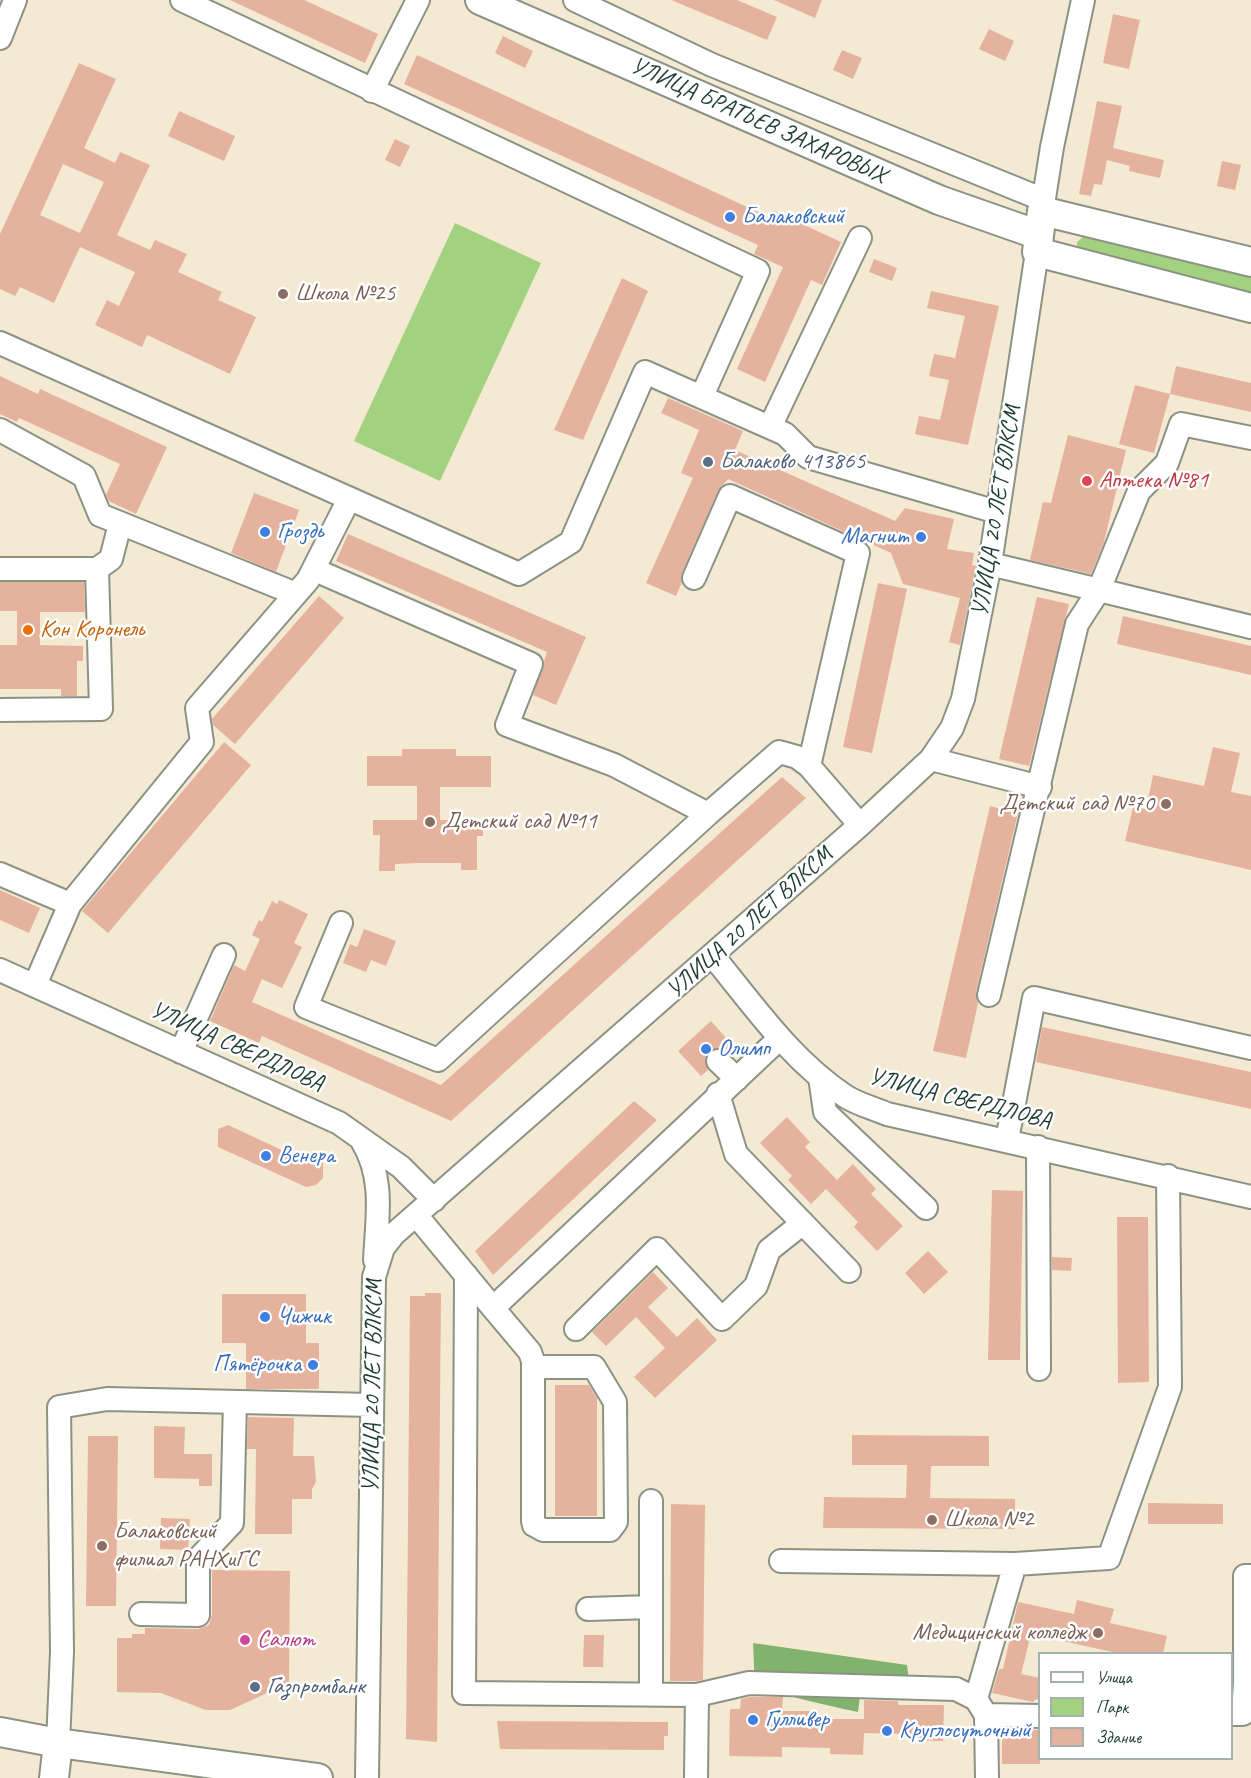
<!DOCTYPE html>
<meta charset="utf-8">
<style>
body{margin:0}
#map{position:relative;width:1251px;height:1778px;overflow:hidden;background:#f4e9d3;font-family:Caveat,sans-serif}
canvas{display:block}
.legend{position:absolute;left:1038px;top:1652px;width:195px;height:108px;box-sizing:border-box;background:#fff;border:2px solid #a5b1ae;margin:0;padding:8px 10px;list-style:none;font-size:18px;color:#1f3d34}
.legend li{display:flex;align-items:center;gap:12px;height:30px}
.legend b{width:30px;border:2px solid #a5b1ae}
</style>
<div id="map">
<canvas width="1251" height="1778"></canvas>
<ul class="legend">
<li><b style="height:8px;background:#fff"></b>Улица</li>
<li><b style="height:16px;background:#a2d17f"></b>Парк</li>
<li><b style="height:16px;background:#e5b39d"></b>Здание</li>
</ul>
</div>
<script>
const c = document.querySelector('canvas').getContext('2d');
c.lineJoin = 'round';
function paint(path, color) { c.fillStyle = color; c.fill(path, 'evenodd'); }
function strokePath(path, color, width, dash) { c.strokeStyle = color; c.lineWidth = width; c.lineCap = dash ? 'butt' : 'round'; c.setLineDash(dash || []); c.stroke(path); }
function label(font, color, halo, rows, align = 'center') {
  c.font = font + ' Caveat,sans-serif'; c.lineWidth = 5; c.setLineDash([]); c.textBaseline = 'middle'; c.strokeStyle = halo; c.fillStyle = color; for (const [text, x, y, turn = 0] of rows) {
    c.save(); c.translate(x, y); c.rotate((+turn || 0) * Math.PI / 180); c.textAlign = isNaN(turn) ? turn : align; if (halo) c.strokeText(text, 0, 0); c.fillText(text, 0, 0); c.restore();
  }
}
paint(new Path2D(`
 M455,223L541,263L440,481L354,441Z
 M1088,233L1251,271V301L1077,249V242Z`), '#a2d17f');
paint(new Path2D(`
 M753,1643L907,1665L909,1680L861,1687L858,1712C822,1705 790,1695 755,1689Z`), '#81b36e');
paint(new Path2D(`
 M230,0H304L378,34L365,63Z
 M671,0H737L777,17L767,40Z
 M774,0H822L815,18Z
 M1113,14L1140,20L1129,69L1103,63Z
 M989,29L1014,41L1005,61L979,49Z
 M503,36L533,51L525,68L495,53Z
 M842,50L862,58L853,79L833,70Z
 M417,55L771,218L774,211L841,242L822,285L811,280L765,382L737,369L783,267L754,254L758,245L404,84Z
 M79,63L116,79L84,148L115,163L120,152L150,165L117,235L150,250L155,240L187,254L178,272L222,292L218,300L256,317L230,374L147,335L142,347L95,325L107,300L119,306L135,272L80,247L54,303L20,287L15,296L0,289V234ZM63,164L104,182L80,233L40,215Z
 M1097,101L1122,106L1113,148L1164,160L1160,178L1129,171L1130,166L1107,160L1102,185L1094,184L1091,196L1079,194Z
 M179,111L235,136L224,161L168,136Z
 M395,139L410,146L400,167L385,160Z
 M1222,161L1241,165L1235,190L1217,186Z
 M874,259L897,268L892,281L869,272Z
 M622,278L648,291L583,440L554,430Z
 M931,291L999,306L968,445L915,434L919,416L940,420L949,380L929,376L934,354L955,358L965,316L927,308Z
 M1176,366L1251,383V412L1170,394Z
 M0,376L38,394L40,389L167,447L136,514L109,501L106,495L120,464L19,418L17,422L0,414Z
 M1135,385L1170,394L1154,453L1119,444Z
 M668,398L743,431L735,450L895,521L905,508L954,519L947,549L974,553L972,565L976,566L960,645L949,642L960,598L903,584L891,553L728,479L718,491L682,573V582L676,596L646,583L693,478L681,473L699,430L661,413Z
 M1068,435L1126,450L1104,542L1091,574L1030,560L1043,502L1051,503Z
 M254,493L299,510L276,572L231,553Z
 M348,534L586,637L556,705L533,695L547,652L336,561Z
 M0,582H84L85,612H40V645L83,646V661H77V696H61V689H0V645H17V611H0Z
 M878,583L907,589L872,753L843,747Z
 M319,596L344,618L235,744L213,725L212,719Z
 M1037,597L1069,604L1029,766L999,759Z
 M1123,616L1251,646V675L1117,644Z
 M224,742L251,765L108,933L82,911Z
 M1213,747L1240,753L1231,792L1251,796V870L1125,841L1133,807L1146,809L1153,775L1204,786Z
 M402,749H456V756H491V787H440V820H483V836H477V870H461V863H417L395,864V871H379L380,835H373V820H417V786H367V756H402Z
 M782,777L806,798L451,1121L262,1036L259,1043L210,1021L234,965L245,971L260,939L252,935L259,920L262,922L272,901L277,904L279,900L308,914L294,943L302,947L282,988L262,979L252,1002L441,1085Z
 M990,806L1018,813L976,992L978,1003L966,1058L933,1051Z
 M0,890L40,908L29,933L0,920Z
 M364,929L396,941L386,966L371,960L366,972L343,963L350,944L357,947Z
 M711,1021L734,1047L728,1052L721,1048L709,1051L705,1058L708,1070L701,1076L678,1051Z
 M1042,1027L1251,1072V1109L1036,1062Z
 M634,1101L657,1120L493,1275L475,1251Z
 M787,1117L810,1142L805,1147L837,1180L853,1164L876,1189L871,1194L903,1226L877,1251L854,1227L858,1222L826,1189L811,1204L788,1180L792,1176L760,1143Z
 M228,1125L299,1158L305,1155L315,1157L323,1163V1178L316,1185L306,1187L218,1147V1129Z
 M992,1190L1023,1191L1020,1360H988Z
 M1117,1217H1148L1149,1382L1118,1383Z
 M928,1251L948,1272L924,1294L905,1273Z
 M1052,1257L1072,1258L1071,1271L1052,1270Z
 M653,1272L668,1288L648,1307L677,1337L697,1318L717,1340L655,1398L634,1377L665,1348L636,1317L606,1346L592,1332Z
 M425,1293H441L437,1742L406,1739L410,1296H425Z
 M222,1294H306V1343H319V1389H246V1343H222Z
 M555,1385H589L597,1398V1516H555Z
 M248,1417L294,1418L293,1456H314L316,1482L312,1489V1499H292V1534H255L256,1449H247Z
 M154,1426L185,1427L184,1454H212V1486H199V1479L154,1478Z
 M852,1435L989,1436V1466H931L930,1498L1015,1499V1529L823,1528L824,1497L906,1498L907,1465H852Z
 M88,1436H118L116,1606H86Z
 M1148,1503L1223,1504V1524H1148Z
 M671,1504L705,1505L703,1680L698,1681H670Z
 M161,1518L190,1519L188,1550L160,1549Z
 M212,1570L290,1571L289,1683L230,1710H206L161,1693L117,1692V1638H132V1634H145V1628L198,1629L209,1625L212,1615Z
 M1077,1600L1114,1609L1110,1623L1167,1636L1163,1653H1117L1031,1634L1021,1674L1040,1678V1700L1036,1699L1033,1702L992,1693L999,1669H1003L1018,1602L1074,1614Z
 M584,1635H604L603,1667H583Z
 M750,1697H783L782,1711H819V1719H864V1700L898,1701V1705H944L943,1741L909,1740L910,1734L864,1733L863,1755L830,1754V1748L782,1747V1757L729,1756L730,1709H740L741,1699Z
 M497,1721L668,1722V1736H664V1750L500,1749Z
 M1007,1729L1040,1730V1764H1002V1734Z`), '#e5b39d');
const minor = new Path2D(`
 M182,0L758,271L702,396
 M575,0L712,65L1044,200
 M0,38L15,0
 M372,91L418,0
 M1042,211L1052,147L1083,0
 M0,343L519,574L571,542L645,372L785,434L808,457L997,512
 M770,427L860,238
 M0,430L84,476L100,515L296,594
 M990,564L1099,590L1139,491L1167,463L1181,424L1251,438
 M0,569H97L111,559L120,524
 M315,570L531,664L507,725L614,765L708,814L438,1060L306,1007L341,923
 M694,578L730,496L858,553L809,766L860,825
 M0,710L101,709L97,569
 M931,759L1040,787
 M708,814L779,752L797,757L809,766
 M0,874L70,904
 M713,956C753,1005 791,1060 845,1096C857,1104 873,1108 887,1114L1251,1197
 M0,970L339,1123L401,1167L434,1200
 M35,985L70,904L202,742L197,708L308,580L349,499
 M989,995L1077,624L1099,590L1251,627
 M181,1052L224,955
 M718,1061L737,1079
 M820,1077L825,1112L926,1208
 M718,1094L736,1154L849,1271
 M1007,1140L1034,998L1251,1048
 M362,1141C385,1178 377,1219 375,1260
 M1038,1147L1039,1369
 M416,1215L493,1308L780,1038
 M466,1275L464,1693L697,1695L749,1683L956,1689L976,1699L986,1715L1040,1716
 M493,1308L530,1352L533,1361V1521L534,1525L543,1530H610L616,1522L615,1402L594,1367H533
 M576,1329L657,1249L722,1319L756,1286L769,1250L803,1223
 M651,1501V1694
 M781,1561L1015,1564
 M588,1609L651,1607
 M141,1614L198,1615V1559L232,1523L235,1402
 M1245,1683V1576H1251
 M976,1699L1015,1564L1109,1558L1170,1387L1168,1176
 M1232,1714H1243L1245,1683H1251
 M986,1715L987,1778
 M58,1743L62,1652L59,1407L107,1399L372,1405
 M367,1778L374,1277L383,1248L394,1234L860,825L931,759L952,728L963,699L990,564L1037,252
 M696,1778L697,1695`);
const major = new Path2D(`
 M480,0L939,200L1039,235
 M1251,262L1042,211L1037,252L1251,308
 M0,1732L58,1743L318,1778
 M54,1778L58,1743`);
strokePath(minor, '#8a9384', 26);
strokePath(major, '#8a9384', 32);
strokePath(minor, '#fff', 22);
strokePath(major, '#fff', 28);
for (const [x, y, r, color] of [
 [730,217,6,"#3f7fe0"],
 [283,294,6,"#8d6e63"],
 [708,462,6,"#5c6f8a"],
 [1087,481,6,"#e0444e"],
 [265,532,6,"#3f7fe0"],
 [921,537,6,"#3f7fe0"],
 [28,630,6,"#e8710a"],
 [1166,804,6,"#8d6e63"],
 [430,822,6,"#8d6e63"],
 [706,1049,6,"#3f7fe0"],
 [266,1156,6,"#3f7fe0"],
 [265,1317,6,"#3f7fe0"],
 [313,1365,6,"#3f7fe0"],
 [932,1520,6,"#8d6e63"],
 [102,1546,6,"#8d6e63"],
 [1098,1633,6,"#8d6e63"],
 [245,1640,6,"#d1479c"],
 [255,1687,6,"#5c6f8a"],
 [753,1720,6,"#3f7fe0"],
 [887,1731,6,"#3f7fe0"]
]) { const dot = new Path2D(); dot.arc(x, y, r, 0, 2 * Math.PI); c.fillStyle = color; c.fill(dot); strokePath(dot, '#fff', 2); }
label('24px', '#1f3d34', '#fff', [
 ["УЛИЦА БРАТЬЕВ ЗАХАРОВЫХ",758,121,24],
 ["УЛИЦА 20 ЛЕТ ВЛКСМ",997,511,-81],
 ["УЛИЦА 20 ЛЕТ ВЛКСМ",750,923,-42],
 ["УЛИЦА СВЕРДЛОВА",237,1047,24],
 ["УЛИЦА СВЕРДЛОВА",960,1099,14],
 ["УЛИЦА 20 ЛЕТ ВЛКСМ",373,1386,-89]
]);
label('24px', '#366cbe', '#fff', [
 ["Балаковский",742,217],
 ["Гроздь",277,532],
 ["Магнит",909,537,"right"],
 ["Олимп",718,1049],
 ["Венера",278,1156],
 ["Чижик",277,1317],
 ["Пятёрочка",301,1365,"right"],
 ["Гулливер",765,1720],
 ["Круглосуточный",899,1731]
], 'left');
label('24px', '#785e54', '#fff', [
 ["Школа №25",295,294],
 ["Детский сад №70",1154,804,"right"],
 ["Детский сад №11",442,822],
 ["Школа №2",944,1520],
 ["Балаковский",114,1532],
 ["филиал РАНХиГС",114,1560],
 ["Медицинский колледж",1086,1633,"right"]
], 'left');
label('24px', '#4e5e75', '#fff', [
 ["Балаково 413865",720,462],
 ["Газпромбанк",267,1687]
], 'left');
label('24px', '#be3a42', '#fff', [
 ["Аптека №81",1099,481]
], 'left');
label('24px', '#c56008', '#fff', [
 ["Кон Коронель",40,630]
], 'left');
label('24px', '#b23c85', '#fff', [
 ["Салют",257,1640]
], 'left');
</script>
